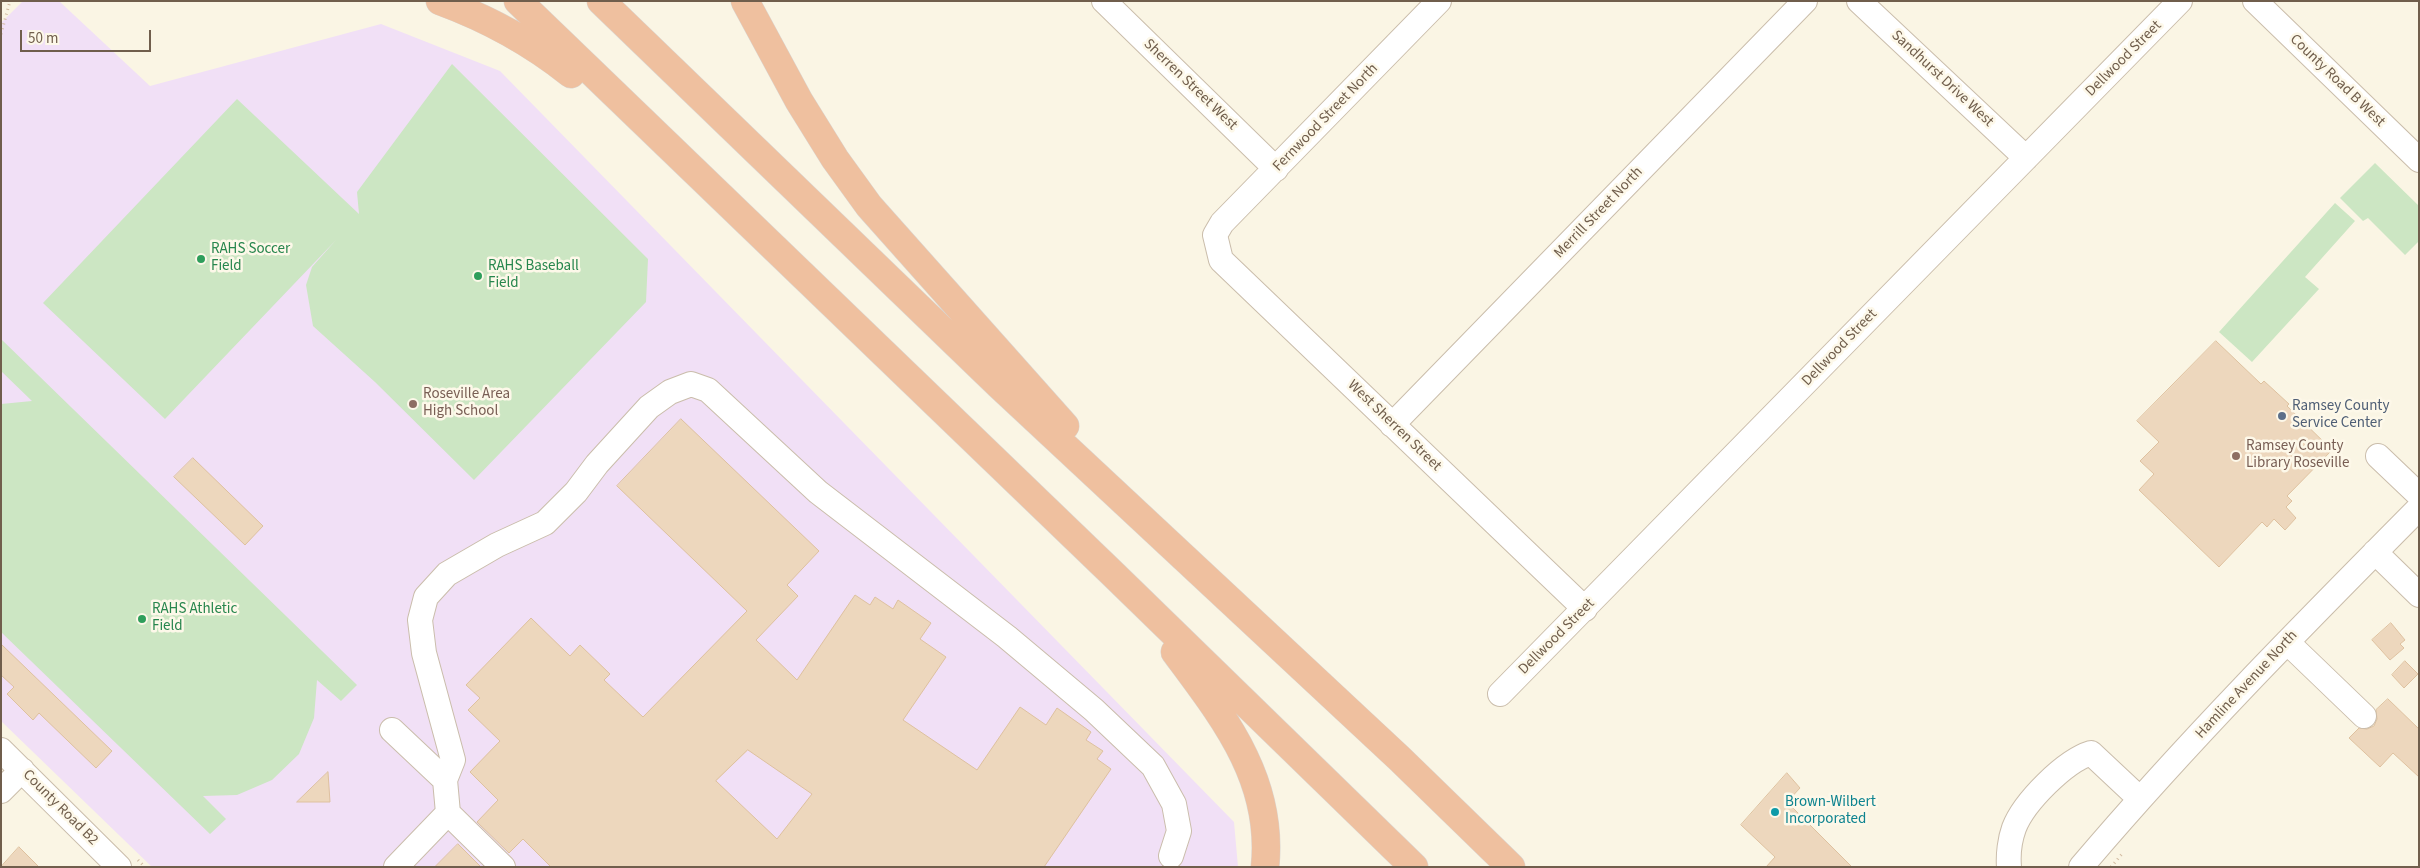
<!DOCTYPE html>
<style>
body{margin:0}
#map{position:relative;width:2420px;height:868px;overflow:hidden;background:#faf5e4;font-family:"Source Sans 3",sans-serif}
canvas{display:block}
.frame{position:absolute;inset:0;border:2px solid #705e4c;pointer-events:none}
.scale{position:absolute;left:20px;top:30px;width:131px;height:22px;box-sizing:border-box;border:2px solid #705e4c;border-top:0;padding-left:6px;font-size:15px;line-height:18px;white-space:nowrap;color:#705e4c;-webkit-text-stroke:4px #fdf8e9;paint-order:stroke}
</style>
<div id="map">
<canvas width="2420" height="868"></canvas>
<div class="frame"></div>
<div class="scale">50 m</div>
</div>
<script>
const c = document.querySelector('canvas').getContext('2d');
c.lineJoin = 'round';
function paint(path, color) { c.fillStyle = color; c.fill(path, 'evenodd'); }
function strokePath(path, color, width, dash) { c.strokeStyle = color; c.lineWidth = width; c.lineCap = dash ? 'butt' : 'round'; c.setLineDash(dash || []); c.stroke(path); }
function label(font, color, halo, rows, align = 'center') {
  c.font = font + ' "Source Sans 3",sans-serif'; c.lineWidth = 5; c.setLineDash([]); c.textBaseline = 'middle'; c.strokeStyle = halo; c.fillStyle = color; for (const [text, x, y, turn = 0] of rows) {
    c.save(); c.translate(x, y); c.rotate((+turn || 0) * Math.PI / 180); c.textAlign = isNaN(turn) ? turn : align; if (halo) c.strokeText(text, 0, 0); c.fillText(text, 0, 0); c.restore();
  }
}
paint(new Path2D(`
 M23,1H59L150,86L381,24L500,71L1234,822L1238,867H152L1,721V23Z`), '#f1e0f6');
paint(new Path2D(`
 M452,64L648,259L646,302L474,480L375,382L313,326L306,285L312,267L336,240L165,419L43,303L237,99L359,214L357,192Z
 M2375,163L2419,206V241L2405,255L2368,218L2363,221L2340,198Z
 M2335,203L2355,221L2305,277L2319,289L2252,362L2219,332Z
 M1,339L357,685L341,701L317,680L314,718L299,754L272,780L237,795L203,796L226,819L210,834L1,632V404L32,401L1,371Z`), '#cce6c3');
const building = new Path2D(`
 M2216,341L2261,384L2264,381L2289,404L2287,406L2332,450L2287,496L2292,501L2286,507L2296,518L2285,530L2274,519L2267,527L2262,522L2219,567L2139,490L2154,474L2140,461L2159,442L2137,421Z
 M681,419L819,551L787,585L798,596L756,640L797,680L855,595L870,605L875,597L893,609L898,600L931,623L920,639L946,657L903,720L977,770L1020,707L1046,725L1057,708L1091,732L1086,740L1103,751L1097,759L1111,769L1044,867H551L523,839L509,853L477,822L498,800L470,772L500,741L468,710L480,698L466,685L531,618L570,656L580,645L610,674L604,680L643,717L747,611L617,486ZM748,750L812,794L777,839L716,781Z
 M193,458L263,526L245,545L174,477Z
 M2391,623L2405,640L2400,644L2404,648L2390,660L2372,640Z
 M1,644L112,751L96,768L39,713L33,720L7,694L14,687L1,675Z
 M2405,661L2418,674L2404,688L2392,675Z
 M2388,699L2419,729V777L2393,753L2380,767L2349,738L2359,728L2367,729L2374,726L2377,719L2376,710Z
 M328,772L330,802H297Z
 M1787,773L1800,788L1787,802L1852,867H1766L1775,857L1741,825Z
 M458,844L481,867H435Z
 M19,847L39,867H1Z`);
paint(building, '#edd7bd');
strokePath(building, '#dec19f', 1);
const minor = new Path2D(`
 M1104,1L1276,169
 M1439,1L1222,223L1215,235L1221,260L1585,609
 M1859,1L2026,158
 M2255,1L2419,160
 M1392,425L1805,1
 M2378,456L2419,495
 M2375,552L2419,595
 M2287,642L2364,716
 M1500,694L2180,1
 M392,730L445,780L448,813L396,867
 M1,750L119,867
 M445,780L453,760L424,653L420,620L426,597L447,574L497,545L545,523L576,492L597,464L649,407L670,392L691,384L708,390L818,492L1007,637L1094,710L1153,766L1174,804L1179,831L1171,856
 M1,791L22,770
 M448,813L503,867
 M2009,867C2008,855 2010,839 2014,828C2024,802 2065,761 2091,753L2139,798
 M2081,867C2187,742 2303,625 2419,508`);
const highway = new Path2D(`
 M440,1C489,19 531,42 571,74
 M518,1L1114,575L1414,867
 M601,1L999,385L1400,759L1511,867
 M745,1L799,101L835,159L869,206L1065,426
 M1175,652C1224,718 1274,780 1265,867`);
strokePath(minor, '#cabdab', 26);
strokePath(highway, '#dad5d0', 29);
strokePath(new Path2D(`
 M1,34L10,1
 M138,860L145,867
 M2111,867L2122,854`), '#d2bba1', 3, [1, 4]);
strokePath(minor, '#fff', 24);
strokePath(highway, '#efc09f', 28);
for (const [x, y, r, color] of [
 [201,259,5,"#2e9e5b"],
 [478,276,5,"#2e9e5b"],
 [413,404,5,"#8d6e63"],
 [2282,416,5,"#5c6f8a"],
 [2236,456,5,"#8d6e63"],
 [142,619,5,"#2e9e5b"],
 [1775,812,5,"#0f9aa8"]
]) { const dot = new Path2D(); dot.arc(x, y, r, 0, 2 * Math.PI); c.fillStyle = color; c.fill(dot); strokePath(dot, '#fdf8e9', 2); }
label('15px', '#705e4c', '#fdf8e9', [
 ["Dellwood Street",2124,59,-45],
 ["Sandhurst Drive West",1942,79,43],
 ["County Road B West",2337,81,44],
 ["Sherren Street West",1190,85,44],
 ["Fernwood Street North",1326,118,-46],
 ["Merrill Street North",1599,213,-46],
 ["Dellwood Street",1840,348,-46],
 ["West Sherren Street",1394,426,44],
 ["Dellwood Street",1557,637,-45],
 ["Hamline Avenue North",2247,685,-47],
 ["County Road B2",60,808,45]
]);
label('15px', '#27864d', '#fdf8e9', [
 ["RAHS Soccer",211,250],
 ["Field",211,267],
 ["RAHS Baseball",488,267],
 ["Field",488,284],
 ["RAHS Athletic",152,610],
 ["Field",152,627]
], 'left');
label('15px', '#785e54', '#fdf8e9', [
 ["Roseville Area",423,395],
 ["High School",423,412],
 ["Ramsey County",2246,447],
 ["Library Roseville",2246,464]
], 'left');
label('15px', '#4e5e75', '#fdf8e9', [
 ["Ramsey County",2292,407],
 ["Service Center",2292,424]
], 'left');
label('15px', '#0d838f', '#fdf8e9', [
 ["Brown-Wilbert",1785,803],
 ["Incorporated",1785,820]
], 'left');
</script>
